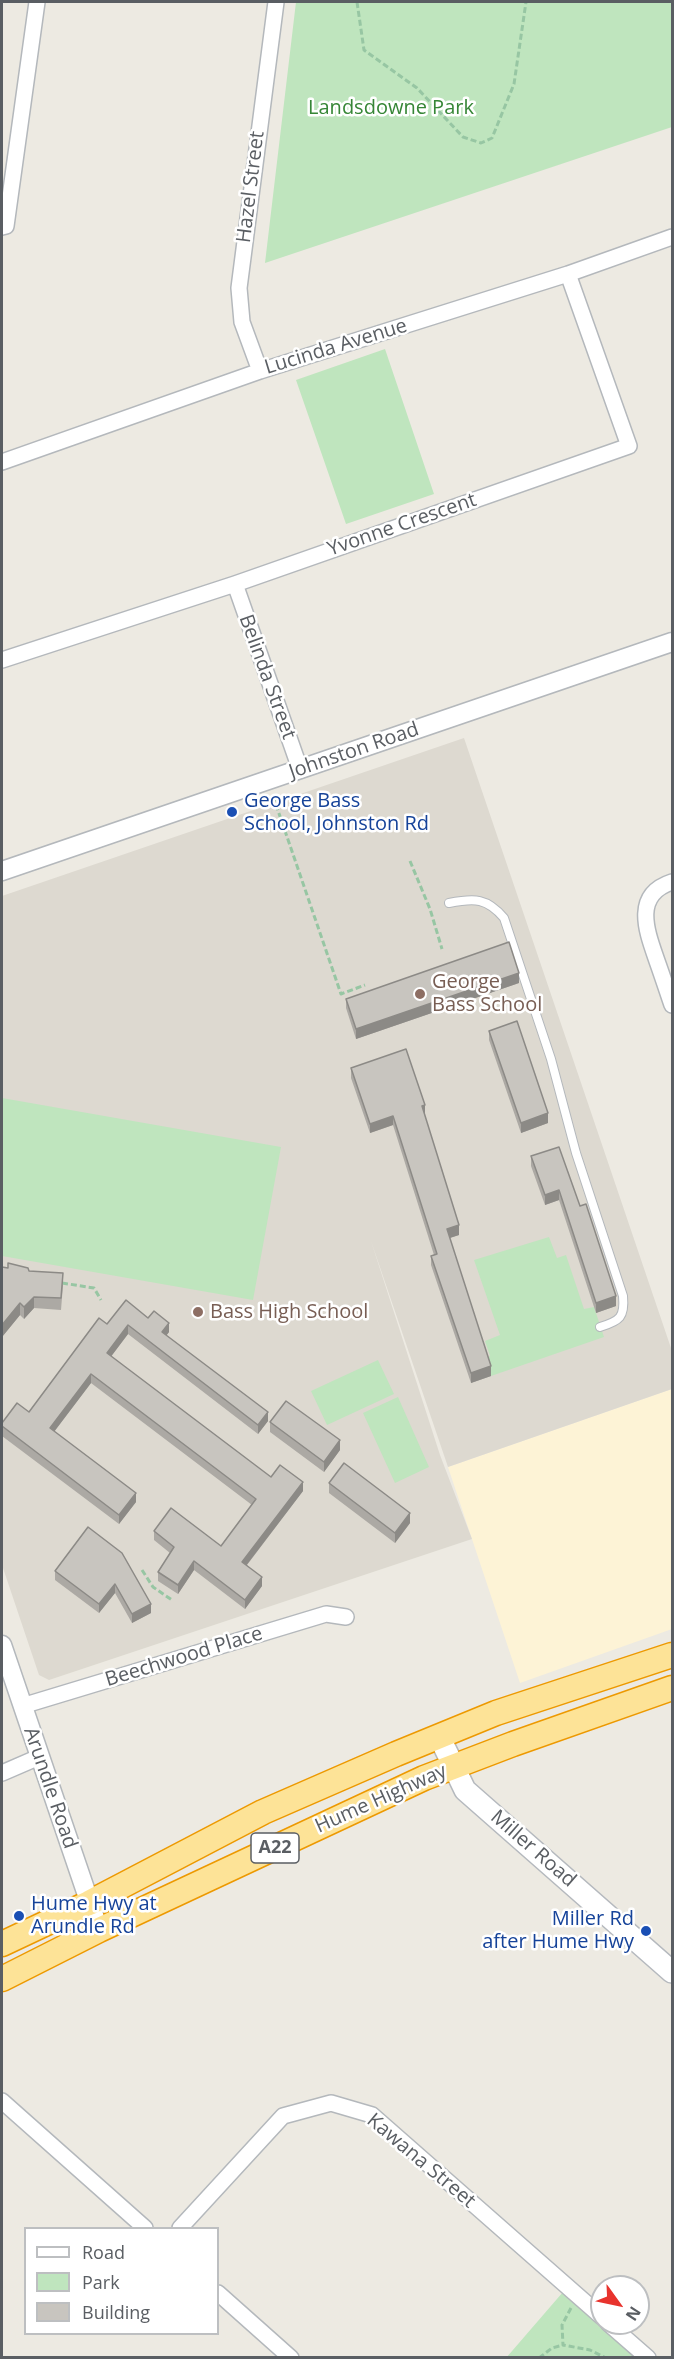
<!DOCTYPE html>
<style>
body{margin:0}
#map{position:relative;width:674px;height:2359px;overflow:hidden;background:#edeae2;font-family:"Open Sans",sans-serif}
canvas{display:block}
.frame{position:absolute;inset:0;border:3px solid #5a5e63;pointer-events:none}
.legend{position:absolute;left:24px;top:2227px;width:195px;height:108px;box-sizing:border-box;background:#fff;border:2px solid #bdbfc1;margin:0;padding:8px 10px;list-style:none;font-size:18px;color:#5a5e63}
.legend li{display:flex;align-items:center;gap:12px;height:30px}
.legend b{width:30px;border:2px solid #bdbfc1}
.north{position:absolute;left:590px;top:2275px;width:60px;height:60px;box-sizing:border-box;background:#fff;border:2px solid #bdbfc1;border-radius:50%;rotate:123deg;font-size:16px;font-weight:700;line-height:24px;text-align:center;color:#5a5e63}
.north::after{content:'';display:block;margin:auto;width:21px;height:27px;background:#e8332d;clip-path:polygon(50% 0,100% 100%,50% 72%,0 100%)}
</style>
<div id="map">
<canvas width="674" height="2359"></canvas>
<div class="frame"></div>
<ul class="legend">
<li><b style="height:8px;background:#fff"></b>Road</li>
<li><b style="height:16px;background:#bfe5be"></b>Park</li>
<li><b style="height:16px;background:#c8c5bf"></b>Building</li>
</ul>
<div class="north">N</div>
</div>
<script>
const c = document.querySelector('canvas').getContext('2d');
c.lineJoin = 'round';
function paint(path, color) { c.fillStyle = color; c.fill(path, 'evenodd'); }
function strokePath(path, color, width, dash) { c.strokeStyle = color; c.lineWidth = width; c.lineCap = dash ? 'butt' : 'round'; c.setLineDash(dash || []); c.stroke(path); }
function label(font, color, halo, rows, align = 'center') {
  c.font = font + ' "Open Sans",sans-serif'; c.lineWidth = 5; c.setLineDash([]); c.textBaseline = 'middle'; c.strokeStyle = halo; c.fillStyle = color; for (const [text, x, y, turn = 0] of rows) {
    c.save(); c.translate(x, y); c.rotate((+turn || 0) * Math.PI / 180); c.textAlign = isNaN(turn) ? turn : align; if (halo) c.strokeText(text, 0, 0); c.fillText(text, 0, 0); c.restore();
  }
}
paint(new Path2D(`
 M672,1389V1629L520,1683L448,1467Z`), '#fdf3d6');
paint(new Path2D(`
 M464,738L672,1351V1389L448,1467L371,1241L440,1455L472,1539L49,1680L39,1675L2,1565V896Z`), '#ddd9d0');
paint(new Path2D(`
 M296,2H672V127L265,263Z
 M385,349L434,494L346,524L296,380Z
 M2,1098L281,1147L253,1300L2,1256Z
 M549,1237L557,1258L566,1255L584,1309L594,1307L604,1337L491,1376L485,1359L490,1356L485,1341L500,1335L474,1260Z
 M378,1360L394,1394L327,1425L311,1391Z
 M398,1397L429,1467L395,1483L363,1413Z
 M563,2292L638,2357L506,2358Z`), '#bfe5be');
const service = new Path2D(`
 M449,903C475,898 487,898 504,918L551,1059L576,1153L623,1296C625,1317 620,1321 600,1327`);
const minor = new Path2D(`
 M2,227L6,226L37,2
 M260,371L242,322L239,288L276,2
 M2,462L260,371L568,274L672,237
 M235,584L300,769
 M2,660L235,584L629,446L568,274
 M672,882C632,895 647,932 657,961C662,975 667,990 672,1005
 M22,1706L326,1614L346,1617
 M2,1773L39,1757
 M2,2101L145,2228
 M180,2228L283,2116L331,2103L372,2115L602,2317
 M218,2293L291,2358
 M608,2323L648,2358`);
const tertiary = new Path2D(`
 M2,871L672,642
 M2,1645L99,1930`);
const secondary = new Path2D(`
 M439,1736L465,1790L672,1972`);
const trunk = new Path2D(`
 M2,1944L89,1903L263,1812L396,1754L496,1713L672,1655
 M2,1979L99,1930L424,1778L513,1744L672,1688`);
strokePath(service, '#b4b8bc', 10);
strokePath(minor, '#b4b8bc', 18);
strokePath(tertiary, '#b4b8bc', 21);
strokePath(secondary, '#b5b9be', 24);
strokePath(trunk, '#ed9901', 27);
strokePath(new Path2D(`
 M357,2L364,50L417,88L463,137L481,143L492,138L514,84L526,2
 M273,796L341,994L365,985
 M410,861L430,909L442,949
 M62,1283L94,1288L101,1300
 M142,1570L153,1587L172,1600
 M571,2308L562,2325L563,2345L590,2350L606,2358
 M539,2358L552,2348L563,2345`), '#97c6a3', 3, [6, 3]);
strokePath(service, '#fff', 8);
strokePath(minor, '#fff', 15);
strokePath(tertiary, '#fff', 18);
strokePath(secondary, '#fff', 21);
strokePath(trunk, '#fde397', 24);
paint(new Path2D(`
 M519,983L356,1039L346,1008V999Z
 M489,1031L548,1123L521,1133L489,1040Z
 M351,1068L425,1114L424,1115L459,1235L449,1238L491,1376L471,1383L431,1265V1256L434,1255L393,1125L370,1133L351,1078Z
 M531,1156L580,1206L616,1306L596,1313L559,1200L545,1205L531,1166Z
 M2,1267L29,1271L63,1285L61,1310L34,1308L24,1319L20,1315L2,1337Z
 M148,1318L169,1332L166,1336L268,1421L258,1434L128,1334L111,1356L271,1477L303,1491L247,1565L262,1586L245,1609L194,1570L178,1594L158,1581V1572L170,1553L154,1540V1531L221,1546L252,1505L91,1383L54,1432L136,1502L119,1524L2,1436V1423L29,1412L107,1324Z
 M270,1422L340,1450L324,1472L270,1432Z
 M329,1483L410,1523L395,1543L329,1493Z
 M88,1527L151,1613L132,1623L115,1593L99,1613L55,1580V1571Z`), '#aca9a4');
paint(new Path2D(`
 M519,973V983L356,1039V1029Z
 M425,1105V1114L422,1116V1106Z
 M548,1113V1123L521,1133V1123Z
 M393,1116V1125L370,1133V1124Z
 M559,1190V1200L545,1205V1195Z
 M459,1225V1235L447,1239V1229Z
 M616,1296V1306L596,1313V1303Z
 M34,1297V1308L24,1319V1307Z
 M20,1303V1315L2,1337V1325Z
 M169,1323V1332L162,1341V1332Z
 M128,1325V1334L107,1362V1353Z
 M491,1366V1376L471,1383V1373Z
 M91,1374V1383L50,1437V1428Z
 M268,1412V1421L258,1434V1425Z
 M340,1440V1450L324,1472V1462Z
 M303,1482V1491L242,1571V1562Z
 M136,1493V1502L119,1524V1515Z
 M410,1513V1523L395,1543V1533Z
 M194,1561V1570L178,1594V1585Z
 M262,1577V1586L245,1609V1600Z
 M115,1584V1593L99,1613V1604Z
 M151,1604V1613L132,1623V1614Z`), '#8c8a86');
const building = new Path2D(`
 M509,942L519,973L356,1029L346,999Z
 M517,1021L548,1113L521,1123L489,1031Z
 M406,1049L425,1105L422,1106L459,1225L447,1229L491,1366L471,1373L431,1256L437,1254L393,1116L370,1124L351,1068Z
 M559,1147L580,1206L586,1204L616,1296L596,1303L559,1190L545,1195L531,1156Z
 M8,1263L28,1268L29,1271L63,1273L61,1298L34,1297L24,1307L20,1303L2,1325V1267L8,1268Z
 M126,1300L148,1318L154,1311L169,1323L162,1332L268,1412L258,1425L128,1325L107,1353L271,1477L280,1465L303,1482L242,1562L262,1577L245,1600L194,1561L178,1585L158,1572L174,1547L154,1531L171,1508L221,1546L256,1499L91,1374L50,1428L136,1493L119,1515L2,1426V1423L17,1403L29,1412L99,1318L107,1324Z
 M286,1401L340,1440L324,1462L270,1422Z
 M344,1463L410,1513L395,1533L329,1483Z
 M88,1527L122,1553L151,1604L132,1614L115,1584L99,1604L55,1571Z`);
paint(building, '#c8c5bf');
strokePath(building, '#8c8a86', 1.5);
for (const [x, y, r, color] of [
 [232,812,6,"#1a4fb4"],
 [420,994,6,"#8d6e63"],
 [198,1312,6,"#8d6e63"],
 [19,1916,6,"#1a4fb4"],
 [646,1931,6,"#1a4fb4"]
]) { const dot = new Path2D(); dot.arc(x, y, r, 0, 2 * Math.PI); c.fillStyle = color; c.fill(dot); strokePath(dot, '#fff', 2); }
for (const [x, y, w] of [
 [275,1848,48]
]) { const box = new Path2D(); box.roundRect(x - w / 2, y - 15, w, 30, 4.5); c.fillStyle = '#fff'; c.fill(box); strokePath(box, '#5a5e63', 1.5); }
label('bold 18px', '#5a5e63', null, [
 ["A22",275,1848]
]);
label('20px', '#368636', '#fff', [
 ["Landsdowne Park",391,108]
]);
label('20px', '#5a5e63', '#fff', [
 ["Hazel Street",251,187,-83],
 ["Lucinda Avenue",336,347,-17],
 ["Yvonne Crescent",402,525,-19],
 ["Belinda Street",267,677,70],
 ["Johnston Road",354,751,-19],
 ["Beechwood Place",184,1657,-17],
 ["Arundle Road",50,1788,71],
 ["Hume Highway",381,1799,-24],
 ["Miller Road",533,1849,41],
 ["Kawana Street",421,2161,40]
]);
label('20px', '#164399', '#fff', [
 ["George Bass",244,801],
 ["School, Johnston Rd",244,824],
 ["Hume Hwy at",31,1904],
 ["Arundle Rd",31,1927],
 ["Miller Rd",634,1919,"right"],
 ["after Hume Hwy",634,1942,"right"]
], 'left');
label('20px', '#785e54', '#fff', [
 ["George",432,982],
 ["Bass School",432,1005],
 ["Bass High School",210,1312]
], 'left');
</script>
